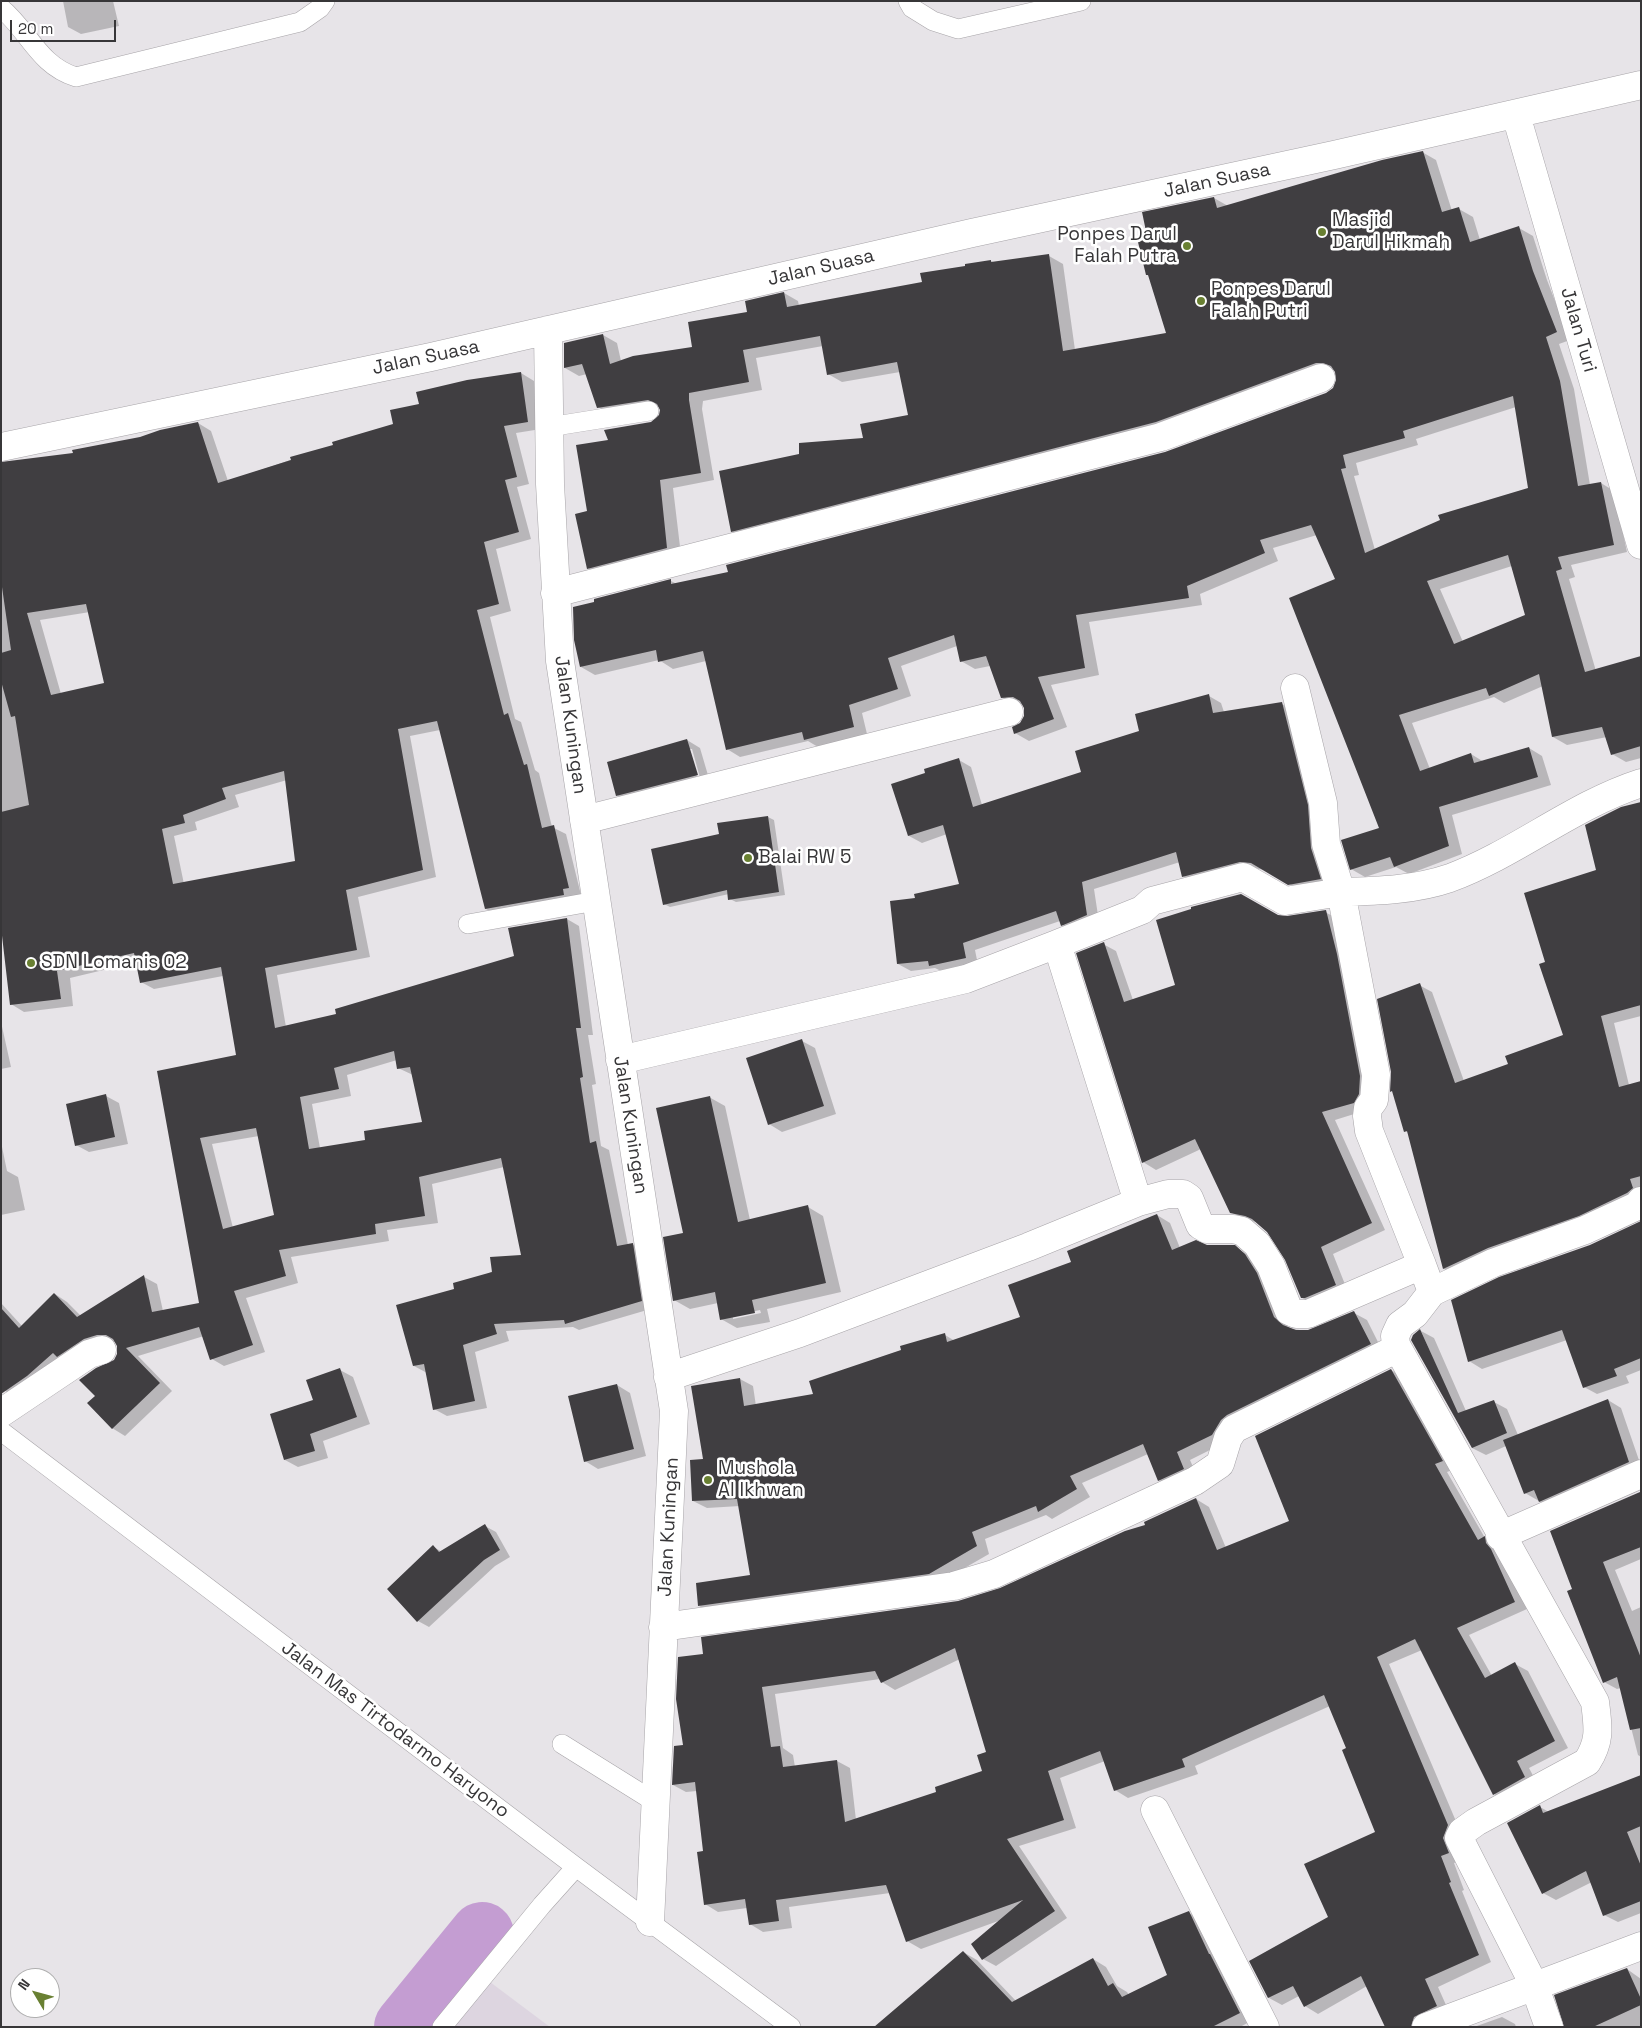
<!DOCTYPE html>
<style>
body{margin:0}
#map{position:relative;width:1642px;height:2028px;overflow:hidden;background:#e7e4e8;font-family:"Space Grotesk",sans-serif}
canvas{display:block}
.frame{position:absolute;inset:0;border:2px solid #373638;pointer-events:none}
.north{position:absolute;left:10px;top:1968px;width:50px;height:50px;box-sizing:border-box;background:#fff;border:1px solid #afafaf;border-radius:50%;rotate:307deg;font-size:14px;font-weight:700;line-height:20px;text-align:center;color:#373638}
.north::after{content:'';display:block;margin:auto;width:18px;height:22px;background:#698032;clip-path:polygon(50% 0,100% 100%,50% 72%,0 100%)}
.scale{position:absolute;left:10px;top:20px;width:106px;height:22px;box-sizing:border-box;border:2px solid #373638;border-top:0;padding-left:6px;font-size:15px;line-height:18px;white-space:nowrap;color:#373638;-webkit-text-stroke:4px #fff;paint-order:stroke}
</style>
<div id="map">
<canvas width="1642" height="2028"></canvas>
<div class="frame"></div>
<div class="north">N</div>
<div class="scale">20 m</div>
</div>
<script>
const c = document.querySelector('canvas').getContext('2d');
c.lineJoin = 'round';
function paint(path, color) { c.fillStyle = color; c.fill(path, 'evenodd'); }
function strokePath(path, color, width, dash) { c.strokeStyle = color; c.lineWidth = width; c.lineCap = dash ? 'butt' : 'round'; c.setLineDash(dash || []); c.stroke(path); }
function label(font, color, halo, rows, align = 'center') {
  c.font = font + ' "Space Grotesk",sans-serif'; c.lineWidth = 5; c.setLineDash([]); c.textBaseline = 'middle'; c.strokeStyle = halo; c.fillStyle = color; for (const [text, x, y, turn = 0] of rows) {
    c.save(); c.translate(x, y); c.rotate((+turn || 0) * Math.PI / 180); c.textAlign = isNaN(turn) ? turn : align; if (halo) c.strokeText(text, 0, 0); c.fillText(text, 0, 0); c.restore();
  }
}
paint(new Path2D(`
 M446,1949L550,2027H378Z`), '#ddd5e0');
paint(new Path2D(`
 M63,1H113L119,26L81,34L68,27Z
 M1422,152L1436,160L1452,211L1459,209L1473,217L1480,240L1519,228L1533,236L1547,280L1570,340L1559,344L1574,389L1590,485L1601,483L1614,491L1627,552L1571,565L1575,577L1569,579L1596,671L1641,657V758L1626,762L1612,754L1607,737L1567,745L1553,737L1543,686L1504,703L1494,697L1412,723L1430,769L1471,754L1484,762L1529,748L1542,756L1551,785L1452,815L1462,854L1409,874L1396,867L1365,877L1351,869L1381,829L1336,580L1317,535L1273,548L1278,561L1200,594L1202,605L1089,622L1099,675L1051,685L1067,727L1029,741L1015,733L1025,716L1024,704L1016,705L1002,697L990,666L975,669L961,661L957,646L901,666L911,696L862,713L867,734L818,747L808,741L740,757L727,749L706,661L673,669L659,660L595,675L581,667L671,581L677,584L729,573L1167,453L1327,394L1334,388L1338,381L1335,370L1330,371L1171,429L746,539L732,531L801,455L864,439L909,416L900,372L842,382L828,374L823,346L756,358L762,390L703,401L702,409L714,480L673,488L681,555L602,576L588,568L589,512L609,441L652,423L660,416V407L612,415L598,407L587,374L579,376L565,368V344L603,335L617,343L621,361L693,348L749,313L784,293L798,301L799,306L923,283L966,267L991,261L995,263L1049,256L1063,264L1075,350L1168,334L1150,276L1147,275L1149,237L1214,198L1228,206ZM1516,407L1529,489L1375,550L1354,476L1359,475L1356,463L1418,445L1416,439ZM1512,566L1527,616L1463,642L1440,589Z
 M521,373L534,381L541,429L516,433L529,484L517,487L531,539L496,549L511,611L490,617L515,719L521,722L535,770L539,773L552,827L566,834L581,895L499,916L486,909L440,730L410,736L436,877L358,897L370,957L277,975L286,1027L338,1015L516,957L567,919L579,926L593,1035H588L596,1084L592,1085L601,1146L609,1150L628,1245L632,1244L645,1252L654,1308L579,1330L573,1327L506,1331L509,1341L475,1352L487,1408L447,1416L434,1409L427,1373L414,1366L456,1290L522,1256L504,1167L432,1184L438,1223L387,1230L389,1241L291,1257L298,1283L246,1298L265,1352L224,1366L212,1359L204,1336L138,1356L172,1391L125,1436L112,1428L97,1396L118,1354V1346L116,1342H111L17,1399L1,1388V1303L22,1326L55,1294L67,1302L81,1316L144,1277L157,1284L163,1311L201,1304L158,1072L237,1056L223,976L154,989L141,982L137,962L70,978L73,1006L24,1012L11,1004L1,917V463L74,454L198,423L211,431L228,481L394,425L420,405ZM90,612L105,684L61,694L40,620ZM287,780L296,862L184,884L174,836L197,830L195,822L239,807L235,795ZM397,1060L398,1068L413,1075L423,1123L366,1141L320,1148L312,1104L351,1096L347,1075ZM259,1136L275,1216L233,1228L212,1144Z
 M1209,696L1221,703L1224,712L1282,704L1295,711L1332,886L1302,891L1265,870L1253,868L1196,883L1183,876L1180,862L1094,889L1099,922L1074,932L1062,925L1060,921L975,950L978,965L943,972L935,968L911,971L898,964L916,899L961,885L947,834L922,843L909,836L927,773L959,760L971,767L982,805L1083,773L1141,732Z
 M687,740L700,748L710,782L630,803L617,795L608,762ZM689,749H692L701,781H698Z
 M1641,804V1016L1614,1023L1629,1085L1641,1084V1200L1457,1276L1444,1269L1409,1133L1405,1131L1394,1092L1392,1091L1419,985L1432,992L1464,1081L1510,1065L1565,1036L1547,962L1597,871Z
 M768,817L774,820L785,895L736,902L730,899L729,894L670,907L664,904L720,835Z
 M1325,912L1338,919L1350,962L1367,1110L1335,1120L1385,1230L1333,1254L1348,1292L1315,1305L1302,1298L1287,1259L1271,1235L1257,1222L1245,1220L1231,1212L1201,1149L1156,1170L1143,1162L1103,944L1116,951L1133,1000L1177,986L1277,916L1287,918Z
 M1,1022L11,1067L1,1069Z
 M802,1041L815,1048L836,1114L782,1132L769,1124Z
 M106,1096L119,1103L128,1144L89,1152L76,1145Z
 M709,1097L725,1106L750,1220L808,1207L823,1216L841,1292L767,1309L770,1322L737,1328L721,1319L718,1303L690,1309L674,1300ZM760,1310L761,1313L733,1319V1316Z
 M1,1142L7,1171L18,1177L25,1210L1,1215Z
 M1157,1215L1170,1223L1180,1248L1207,1246L1234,1247L1248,1255L1270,1282L1287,1326L1291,1329L1309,1331L1354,1313L1367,1320L1383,1352L1226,1442L1190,1460L1197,1476L1172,1488L1159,1480L1148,1454L1082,1483L1090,1497L1052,1519L1046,1515L985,1539L989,1554L942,1581L712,1613L699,1606L751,1576L740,1506L707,1508L693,1501L704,1460L740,1379L753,1386L756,1406L815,1395L945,1335L955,1341L1021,1318L1073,1263Z
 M1641,1223V1370L1626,1376L1629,1383L1597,1394L1584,1387L1567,1340L1482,1369L1469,1361L1591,1246Z
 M1421,1331L1434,1338L1466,1411L1494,1402L1507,1409L1518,1435L1608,1400L1621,1408L1641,1466L1553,1509L1525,1493L1506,1446L1486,1455L1472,1448Z
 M340,1370L353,1377L370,1424L323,1441L328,1458L298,1467L285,1460L315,1401Z
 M1391,1370L1404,1378L1455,1469L1447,1472L1485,1538L1498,1545L1527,1609L1469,1635L1492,1676L1515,1664L1528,1671L1568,1748L1529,1768L1538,1785L1507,1802L1494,1794L1422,1650L1389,1664L1461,1833V1860L1454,1863L1464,1890L1462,1891L1491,1962L1438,1987L1450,2014L1426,2027H1387L1367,1986L1318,2014L1305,2006L1299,1996L1282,2005L1269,1998L1251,1962L1330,1917L1377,1832L1348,1749L1330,1706L1195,1766L1198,1774L1128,1798L1115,1790L1105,1761L1060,1778L1076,1828L1019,1846L1067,1918L996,1966L983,1959L1001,1920L921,1949L907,1941L890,1893L789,1907L792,1928L763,1932L750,1924L747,1908L718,1912L705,1904V1852L697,1791L686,1792L673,1785L705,1655L956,1603L999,1590L1147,1526L1196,1499L1209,1507L1226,1548L1290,1522ZM960,1659L988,1753L984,1772L938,1793L856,1820L850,1768L837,1761L795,1767L793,1755L783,1748L775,1694L880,1679L882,1682L895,1690Z
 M617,1385L630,1393L646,1456L598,1469L585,1461Z
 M1641,1493V1559L1615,1570L1632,1611L1641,1607V1757L1638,1755L1621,1688L1617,1689L1604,1682L1573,1589L1552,1532Z
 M485,1526L496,1532L510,1557L495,1566L429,1627L418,1621L434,1547L442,1552Z
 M1641,1777V1913L1618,1922L1604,1915L1592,1882L1556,1900L1543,1893L1540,1807L1549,1812Z
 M1189,1913L1202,1920L1253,2020L1240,2027H999L963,1952L977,1960L1016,2001L1093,1959L1106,1967L1117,1986L1127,1992L1129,1995L1168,1976Z
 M1627,1969L1641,1979V2027H1565Z
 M1502,2017L1515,2024L1516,2027H1474Z`), '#0003');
strokePath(new Path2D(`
 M406,2027L482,1934`), '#c49dd2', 64);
paint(new Path2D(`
 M1423,151L1442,212L1459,207L1470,242L1519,226L1533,271L1557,332L1546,337L1560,381L1578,486L1601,482L1614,545L1558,557L1562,569L1556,571L1585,672L1641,656V746L1611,755L1602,727L1552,737L1539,674L1489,696L1486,688L1399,715L1420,771L1471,753L1474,763L1529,747L1538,777L1439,807L1449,846L1394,867L1390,857L1350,870L1341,840L1379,828L1289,598L1335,579L1311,525L1260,540L1265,553L1187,586L1189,598L1076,615L1085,668L1038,677L1054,719L1014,734L1012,727L1020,723L1024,716V708L1020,701L1013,697L1001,698L986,656L960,662L954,635L888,658L898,689L849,705L854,727L804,740L802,732L726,750L703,651L658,662L656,650L580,667L574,640L573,607L594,602V599L671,579V584L728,572L726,565L1165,452L1326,393L1333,388L1336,380L1335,372L1331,366L1323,363H1316L1156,422L731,532L719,471L799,454V443L863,438L860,424L908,415L897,362L827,375L820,336L743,350L749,382L689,393V400L701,473L660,480L667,548L587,569L575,514L587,511L576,445L608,440L604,430L651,422L659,415L660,410L657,404L648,400L597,408L582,364L564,368V343L603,334L610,364L633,356L692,347L688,322L747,312L745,301L784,292L787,307L922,282L920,273L965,266V264L991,260V262L1049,254L1063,351L1166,333L1148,275H1146L1137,238L1147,236L1142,212L1214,197L1217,208L1382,160ZM1513,396L1528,488L1438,515L1440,520L1365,553L1341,469L1346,468L1343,455L1405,438L1403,431ZM1508,555L1525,615L1454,644L1427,581Z
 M521,372L528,422L504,426L517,477L505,480L519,532L484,542L499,604L477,610L504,715L508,713L524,765L527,764L542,828L554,825L569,888L563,889L564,895L485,909L437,721L398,729L423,870L346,890L357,950L265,968L275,1028L336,1014L335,1009L514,956L508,928L567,918L581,1028H576L583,1077L580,1078L590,1143L596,1141L617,1246L633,1243L642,1301L565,1324L564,1320L494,1324L497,1334L463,1345L475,1401L433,1410L424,1364L413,1366L396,1305L454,1289L453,1283L492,1272L490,1257L521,1255L501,1158L419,1177L425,1216L375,1224L376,1234L279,1250L286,1276L234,1291L253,1345L210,1360L199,1327L126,1348L160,1383L112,1429L87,1403L95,1396L79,1380L96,1368L114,1360L117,1354V1346L113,1339L106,1335H97L84,1339L57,1357L53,1353L27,1376L1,1394V1308L19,1328L54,1293L77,1317L144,1275L152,1312L199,1303L157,1071L236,1055L221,967L140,983L134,953L57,971L61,999L10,1005L1,927V812L29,805L15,716L11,717L1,681V653L11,650L1,580V462L73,453L72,450L140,437L160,430L198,422L218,483L291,460L290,457L333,445L332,442L393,424L390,410L419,404L416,392L467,380ZM86,604L104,683L51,695L27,613ZM284,771L295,861L173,884L162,829L185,823L183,815L226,799L222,788ZM394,1051L397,1069L410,1067L422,1122L364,1131L365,1140L309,1149L300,1097L339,1089L334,1068ZM256,1128L274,1215L223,1229L200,1138Z
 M1209,694L1213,713L1282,702L1308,805L1311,848L1321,879L1288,885L1251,863L1240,862L1182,877L1176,852L1082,882L1087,915L1061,926L1056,911L963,943L966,958L929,966L928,961L897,964L890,901L915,898L914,894L959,884L943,825L908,836L891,784L925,773L924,769L959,758L973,807L1081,772L1075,751L1139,731L1135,714Z
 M687,739L698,775L616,796L607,762Z
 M1641,802V1005L1601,1016L1619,1087L1641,1081V1176L1630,1179L1633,1188L1627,1193L1579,1216L1488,1248L1443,1269L1407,1131L1404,1132L1392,1091L1390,1092L1391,1072L1377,999L1420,983L1455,1083L1508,1064L1505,1056L1563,1035L1539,964L1545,962L1524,893L1596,870L1585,825L1621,807Z
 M768,816L779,892L728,900L727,890L663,905L651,849L719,834L717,823Z
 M1241,894L1278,915L1287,916L1326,910L1337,954L1360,1076L1359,1094L1354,1103L1322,1112L1372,1223L1321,1247L1336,1285L1305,1298H1301L1285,1260L1267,1232L1252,1219L1245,1216L1230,1213L1195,1139L1142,1163L1076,953L1104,942L1124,1002L1175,985L1156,920L1191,909V907Z
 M802,1039L824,1106L768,1125L746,1058Z
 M106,1094L115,1137L75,1146L66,1104Z
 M710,1096L738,1222L808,1205L826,1283L752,1300L755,1313L720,1320L715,1292L673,1301L663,1237L683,1233L656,1108Z
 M1157,1214L1172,1250L1196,1240L1207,1245H1235L1245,1254L1257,1273L1274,1317L1283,1325L1296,1330H1308L1354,1311L1371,1344L1227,1415L1221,1420L1212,1435L1177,1452L1184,1469L1158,1481L1143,1444L1070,1476L1077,1489L1038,1512L1036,1506L972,1532L977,1546L929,1574L698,1606L696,1583L750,1575L737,1499L692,1501L690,1460L703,1459L691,1386L740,1378L744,1406L813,1394L809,1381L901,1350L900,1346L945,1333L947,1342L1020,1317L1008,1285L1071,1262L1067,1251Z
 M1641,1221V1358L1614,1369L1617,1376L1583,1388L1562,1330L1468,1362L1451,1300L1499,1277L1590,1245Z
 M1420,1329L1458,1413L1494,1400L1507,1433L1472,1448L1411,1340L1413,1335Z
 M340,1368L357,1417L310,1434L315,1451L284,1460L270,1414L313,1400L306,1380Z
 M1391,1369L1443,1461L1435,1464L1478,1540L1485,1536L1486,1543L1491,1549L1515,1602L1457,1628L1485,1678L1515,1662L1555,1741L1517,1761L1525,1777L1493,1795L1415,1639L1377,1657L1448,1825L1443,1838L1449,1853L1441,1856L1451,1882L1449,1883L1479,1955L1425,1979L1437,2006L1414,2017L1411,2027H1385L1361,1976L1304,2007L1293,1986L1268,1998L1249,1961L1328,1917L1304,1864L1375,1832L1342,1750L1346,1748L1324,1695L1182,1759L1185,1767L1114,1791L1100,1751L1048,1771L1064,1820L1007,1839L1055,1911L982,1960L971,1944L1023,1900L906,1942L886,1885L776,1900L779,1921L749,1925L745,1899L704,1905L697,1852L703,1851L695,1782L672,1785L674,1746L683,1745L676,1699L678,1657L703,1654L701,1637L958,1601L1000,1588L1125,1531L1145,1525L1144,1522L1196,1498L1217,1550L1289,1521L1255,1436ZM955,1648L986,1752L977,1755L982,1771L935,1787L936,1792L845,1822L837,1760L783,1767L780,1746L771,1747L762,1687L875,1671L881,1683Z
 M617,1384L634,1449L584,1462L568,1396Z
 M1608,1399L1629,1462L1539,1502L1534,1490L1524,1494L1503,1440Z
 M1640,1492L1641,1547L1603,1562L1641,1658V1728L1630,1730L1617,1677L1603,1683L1567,1591L1572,1589L1550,1531Z
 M485,1524L500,1550L484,1560L417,1622L387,1589L433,1545L439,1552Z
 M1641,1775V1826L1627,1832L1641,1866V1901L1603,1916L1586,1871L1542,1894L1507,1823L1540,1805L1543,1813Z
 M1189,1911L1209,1954H1210L1240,2013L1212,2027H874L963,1951L1012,2002L1093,1958L1108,1986L1113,1983L1122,1997L1167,1975L1148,1927Z
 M1627,1968L1641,1999V2005L1593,2027H1564L1554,1995Z`), '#403e41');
const lane = new Path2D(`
 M908,1L912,8L933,21L958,29L1081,1
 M1,8C29,31 38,65 76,77L300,22L320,8L325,1
 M549,427L649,411
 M468,924L596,901
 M1,1431L576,1867L791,2027
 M562,1744L655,1802
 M442,2027L542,1905L576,1867`);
const street = new Path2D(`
 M1516,115L1641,545
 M548,330L550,484L560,661L674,1411L650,1922
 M1,447L431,357L972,233L1334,155L1641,85
 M555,593L1161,437L1321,378
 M584,820L1009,712
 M1057,944L1142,910L1152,901L1243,877L1285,901L1341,892L1326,844L1323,803L1295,688
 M620,1060L966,979L1057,944L1138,1202
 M1422,1265L1369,1131L1367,1116L1368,1108L1374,1100L1376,1075L1341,892C1378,891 1415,890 1450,878C1517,853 1573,805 1641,783
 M1396,1345L1595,1702C1598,1727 1601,1740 1587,1762L1476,1822L1462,1832L1459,1838L1534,1985L1549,2027
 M668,1377L800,1333L1028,1247L1138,1202L1168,1194H1183L1189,1198L1200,1225L1207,1229H1233L1242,1231L1257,1244L1271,1266L1289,1311L1296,1314H1308L1422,1265L1432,1292
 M1,1413L89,1354L102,1350
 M1500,1536L1641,1474
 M663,1627L954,1586L994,1574L1195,1481L1220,1464L1228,1438L1234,1429L1390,1352L1396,1345L1395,1336L1400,1325L1415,1314L1432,1292L1493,1263L1585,1230L1637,1206L1641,1201
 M1155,1810L1265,2027
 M1426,2027L1641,1946`);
strokePath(lane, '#a7a4a8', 20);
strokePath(street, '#a7a4a8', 29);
strokePath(lane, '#fff', 19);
strokePath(street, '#fff', 28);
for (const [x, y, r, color] of [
 [1322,232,5,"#698032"],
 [1187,246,5,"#698032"],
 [1201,301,5,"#698032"],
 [748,858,5,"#698032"],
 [31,963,5,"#698032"],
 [708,1480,5,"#698032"]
]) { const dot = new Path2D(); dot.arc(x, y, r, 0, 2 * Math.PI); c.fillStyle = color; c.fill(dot); strokePath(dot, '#fff', 2); }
label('19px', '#373638', '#fff', [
 ["Jalan Suasa",1217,181,-12],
 ["Jalan Suasa",821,268,-13],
 ["Jalan Turi",1578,330,74],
 ["Jalan Suasa",426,358,-12],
 ["Jalan Kuningan",570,725,82],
 ["Jalan Kuningan",630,1125,81],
 ["Jalan Kuningan",669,1527,-87],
 ["Jalan Mas Tirtodarmo Haryono",395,1730,37]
]);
label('19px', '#373638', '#fff', [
 ["Masjid",1332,221],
 ["Darul Hikmah",1332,243],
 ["Ponpes Darul",1177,235,"right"],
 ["Falah Putra",1177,257,"right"],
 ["Ponpes Darul",1211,290],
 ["Falah Putri",1211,312],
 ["Balai RW 5",758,858],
 ["SDN Lomanis 02",41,963],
 ["Mushola",718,1469],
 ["Al Ikhwan",718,1491]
], 'left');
</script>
